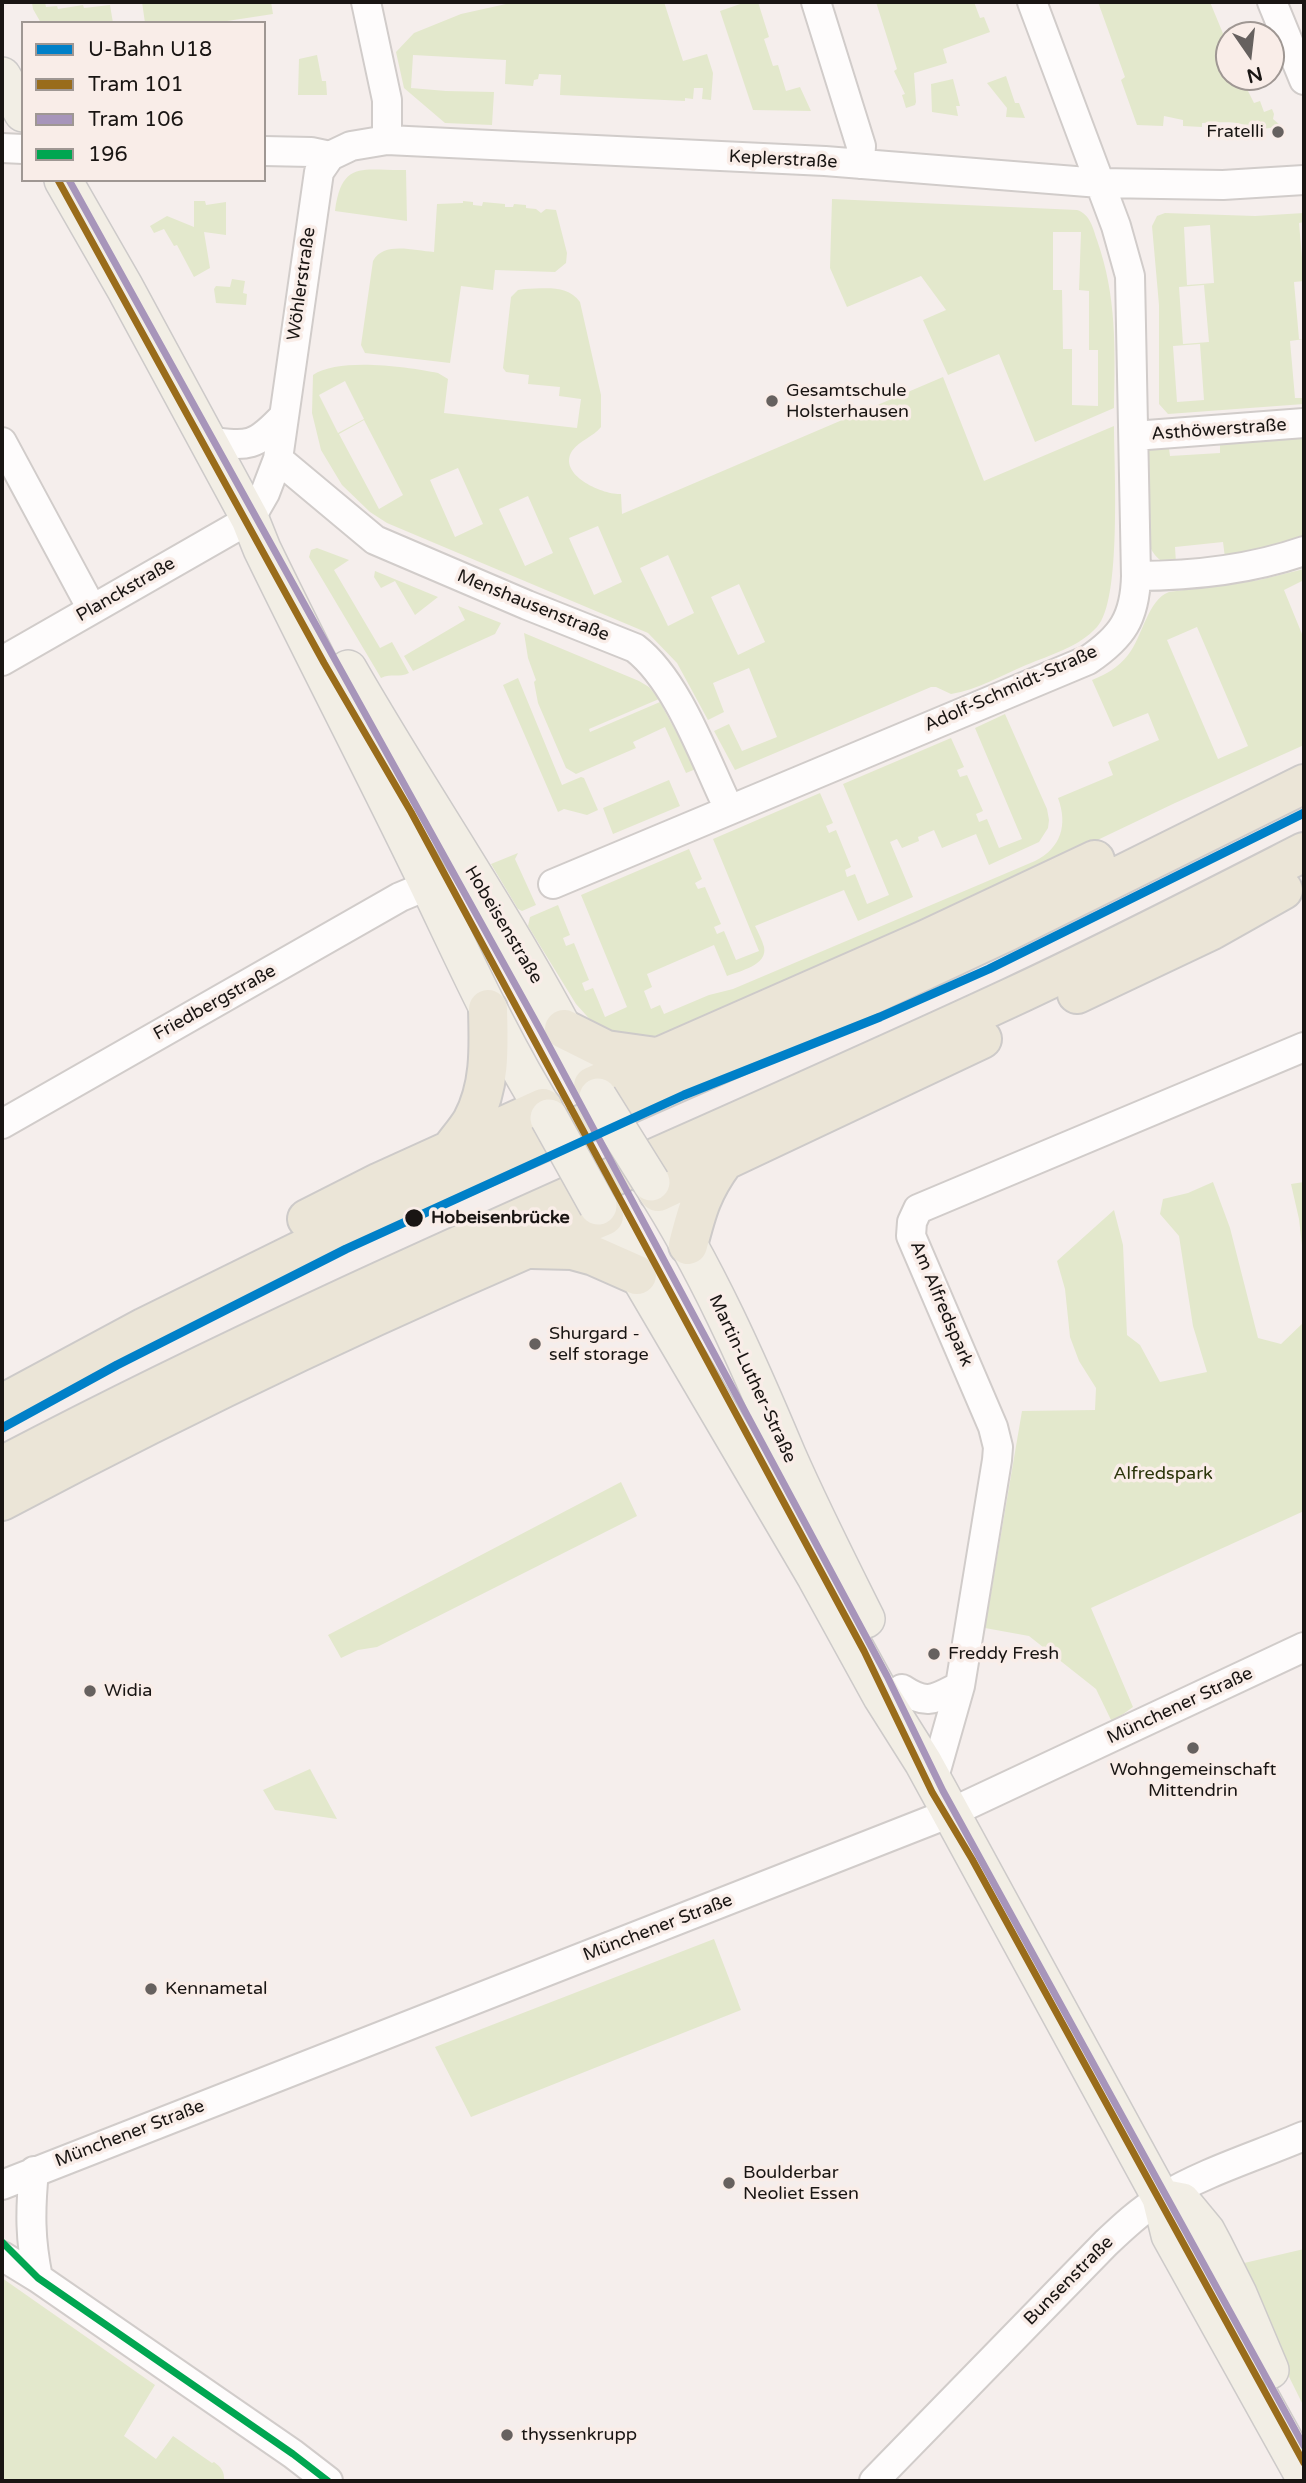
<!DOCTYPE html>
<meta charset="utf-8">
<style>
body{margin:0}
#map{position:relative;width:1306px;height:2483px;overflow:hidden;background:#f5eeec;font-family:"Varela Round",sans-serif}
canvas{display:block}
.frame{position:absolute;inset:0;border:4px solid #191513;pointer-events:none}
.legend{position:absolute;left:21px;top:21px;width:245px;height:161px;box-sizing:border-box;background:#f9ede8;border:2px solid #9f9793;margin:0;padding:9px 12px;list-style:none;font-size:21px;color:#191513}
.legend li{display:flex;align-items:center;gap:14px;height:35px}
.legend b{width:35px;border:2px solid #9f9793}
.north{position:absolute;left:1215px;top:21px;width:70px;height:70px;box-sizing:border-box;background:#f9ede8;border:2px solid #9f9793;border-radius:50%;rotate:166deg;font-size:19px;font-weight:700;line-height:28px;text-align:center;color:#191513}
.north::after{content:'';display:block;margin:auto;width:24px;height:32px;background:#66615f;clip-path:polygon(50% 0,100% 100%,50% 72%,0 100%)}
</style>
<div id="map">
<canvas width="1306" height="2483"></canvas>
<div class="frame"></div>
<ul class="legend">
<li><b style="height:9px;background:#0080c8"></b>U-Bahn U18</li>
<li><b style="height:9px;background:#996c1b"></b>Tram 101</li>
<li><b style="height:9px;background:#a795ba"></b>Tram 106</li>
<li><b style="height:9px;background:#00a651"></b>196</li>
</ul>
<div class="north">N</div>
</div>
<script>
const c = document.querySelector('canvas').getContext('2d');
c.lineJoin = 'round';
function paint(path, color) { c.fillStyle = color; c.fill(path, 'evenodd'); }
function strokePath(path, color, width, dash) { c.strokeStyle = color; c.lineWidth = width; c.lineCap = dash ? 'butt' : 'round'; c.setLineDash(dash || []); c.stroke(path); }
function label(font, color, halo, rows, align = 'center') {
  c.font = font + ' "Varela Round",sans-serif'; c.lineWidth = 7; c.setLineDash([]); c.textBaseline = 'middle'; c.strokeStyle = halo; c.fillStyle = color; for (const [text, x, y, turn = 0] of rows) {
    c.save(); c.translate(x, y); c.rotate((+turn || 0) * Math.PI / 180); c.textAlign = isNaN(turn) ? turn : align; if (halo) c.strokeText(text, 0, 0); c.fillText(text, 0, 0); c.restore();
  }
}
paint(new Path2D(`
 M45,2L46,7L57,6L58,9L83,5L84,8L110,5L113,23H41L33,9L32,3Z
 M142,2H271L273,14L214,23H145Z
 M515,2H664L683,61L707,54L713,73L711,100L702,99L703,88H694L693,99L685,98V101L560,95L561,75L539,74L538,79L534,80L533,86L505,84L506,60L413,55L411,88L446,91L494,92L492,125L445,123L404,88L396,52L414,33L461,14Z
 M746,2H758L769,37L764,39L773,66L778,65L786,91L800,87L811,111L753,110L720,11Z
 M876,2H974L980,18L984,17L990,32L943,49L947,63L914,73L916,102L915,105L906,108L902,95L905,94L894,71L897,69Z
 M1098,2H1210L1229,48V77H1241L1254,103L1260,101L1264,112L1272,109L1274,114L1273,119L1280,125L1278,127L1253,130C1242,119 1217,123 1202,123V127L1183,126V120L1164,116L1163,126L1137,125L1121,80L1125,77Z
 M317,55L322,81H326L327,95H298L299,59Z
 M1006,76L1015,103H1019L1025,118L1006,117L1007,108L987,83Z
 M953,79L960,106H956L958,116L932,112L931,84Z
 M406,170L407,221L335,211C342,159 363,171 406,170Z
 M832,199L1077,210C1090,214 1093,228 1097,240C1117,297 1115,349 1114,408L1035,442L999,354L948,375L923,320L946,310L921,276L847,307L830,268ZM1053,232H1081L1079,290L1089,291V350H1098V406L1072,405V349H1063L1062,290H1053Z
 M194,201H205L206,205L226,202V235L204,232L210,268L194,277L177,245L174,246L164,229L154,233L150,226L167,216L194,227Z
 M463,201L473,202V205L482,206L483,202L505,204V207H513L514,204L526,205V208L536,209L541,213L546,209L556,210L567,253L566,263L555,272L495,270L493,290L461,286L450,363L365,353L361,345L373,261C384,241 414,251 434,252L437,204L463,203Z
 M1165,213L1255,216L1304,213V222L1299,223L1304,281L1294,282L1299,339H1304L1290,341L1295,398H1304V404L1168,414L1159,404V305L1152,226L1157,216ZM1210,225L1214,283L1187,285L1184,227ZM1204,285L1209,342L1183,344L1179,287ZM1200,344L1204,400L1177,402L1173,346Z
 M232,279L245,281L243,293L247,294L246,305L216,303L214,289L216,286L230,287Z
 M524,289C544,289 567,284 580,302L601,395V427C593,437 580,440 572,451C557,475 603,495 621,494L622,514L943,377L984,481L1114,426C1114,467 1122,601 1097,627C1079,647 1050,655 1026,665C1002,675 977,690 951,694L936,687H931L735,770L714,731L729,724L742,751L777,737L749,668L713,683L724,712L708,720L677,663L648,633L387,523L370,512L342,485L321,450L312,413L313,375C339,357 408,367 438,373L448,379L444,413L577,428L581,399L559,396L560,387L528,384L529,375L506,372L503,368L511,297L518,290ZM345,381L364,419L338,433L319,395ZM364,420L403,495L379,509L339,434ZM458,468L483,524L455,537L430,480ZM528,496L553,553L525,566L499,509ZM598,526L622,582L594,595L569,538ZM668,555L694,613L668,626L640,568ZM739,584L765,642L738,655L711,597Z
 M1304,431V540L1225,558L1223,542L1175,547L1176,563C1163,563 1158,561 1151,549L1147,457L1150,448L1168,441L1170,456L1220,453V438Z
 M317,548L349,560L334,570L380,648L392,642L409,673C399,678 391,673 381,678L309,557L311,550Z
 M1304,569V580L1284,590L1304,639V745L1175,803L999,887L673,1033L634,1040L595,1025L576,1004L528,926L530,917L558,905L570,935L563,938L566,946L574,943L589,980L582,983L585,991L593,988L605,1017L627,1007L581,895L689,849L702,879L695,883L698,889L705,887L721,924L714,927L717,934L724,931L736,960L759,951L713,839L820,793L833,823L826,826L829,833L836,830L851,867L845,870L847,877L855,874L867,904L889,895L843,784L951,738L964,767L957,770L960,777L967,775L983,811L976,814L979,822L987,819L999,848L1022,839L975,728L1005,714L1047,809L1049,820L1048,828L1039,842L989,865L976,834L942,848L934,830L918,837L919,841L902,848L897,839L890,842L913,897L858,921L844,890L755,926C758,932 762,940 764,947C768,965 740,971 727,976L714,945L647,974L652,987L644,991L651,1009L660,1005L664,1014L709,995L733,989L1035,861C1061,848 1068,825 1058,798L1113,775L1108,762L1159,740L1148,713L1113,727L1092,680C1106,674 1118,668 1128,655C1142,638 1148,599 1169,592L1259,580ZM1197,627L1248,746L1218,759L1167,640Z
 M375,571L438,597L415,615L395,581L381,588L374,577Z
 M458,606L501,623L495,634L413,671L404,656L465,620Z
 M524,633L639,681L649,687L659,699L589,729L590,732L660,702L696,769L686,773L665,727L633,742L636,748L576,774L566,768L538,703L534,682L536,680L528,658Z
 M518,678L562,785L581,777L584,778L598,810L587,815L564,809L558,812L503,685Z
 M669,780L680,806L613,834L603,808Z
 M518,853L515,859L536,905L522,911L518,909L491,864Z
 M1213,1182L1230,1228L1258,1338L1281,1344L1304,1322V1511L1091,1608L1133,1707L1112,1722L1096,1689L1029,1636L985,1628L1022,1411L1095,1410L1096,1388L1079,1361L1070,1337L1065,1289L1057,1261L1114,1210L1123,1245L1127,1335L1140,1345L1160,1382L1207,1372L1193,1326L1179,1236L1160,1214L1163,1199L1188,1193Z
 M1304,1182V1263L1299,1219L1291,1184Z
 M621,1482L637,1516L377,1647L358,1650L341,1658L328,1635Z
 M310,1769L337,1819L275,1810L263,1790Z
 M714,1939L741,2010L471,2117L435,2047Z
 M1304,2249V2407L1249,2296L1240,2264Z
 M2,2278L155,2385L124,2436L156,2459L173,2436L212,2463L214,2462C221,2467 225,2472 224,2481H2Z`), '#e3e8cc');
const minor = new Path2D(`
 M366,2L387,100V140
 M816,2L861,146L860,164
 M1272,2L1304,80
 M2,148L23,149
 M264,151L311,152L330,156L351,146L387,140L825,161L1100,183L1223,185L1304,180
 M1134,436L1304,423
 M208,441C249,447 255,447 284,416
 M2,442L92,609
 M278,459L375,540L527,605L635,648C678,681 705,760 729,809
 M1136,576C1191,576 1252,569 1304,551
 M2,661L250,519L265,493L278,459L319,172L330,156
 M553,884L1088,660C1122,637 1135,618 1136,576L1130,276L1116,226L1032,2
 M2,1124L400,897L429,885
 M902,1689C928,1706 934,1699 960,1686
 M933,1781L960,1686L997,1460L998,1447L993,1427L911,1236L912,1222L918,1209L1304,1047
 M34,2171C30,2211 30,2239 38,2278
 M2,2185L950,1813L1304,1647
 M2,2256L38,2278L293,2454L328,2481
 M874,2481L1106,2243C1123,2227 1140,2211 1160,2199C1204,2172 1257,2156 1304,2136`);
const major = new Path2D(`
 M2,76L23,113
 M63,180L125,288L250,519L262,549C313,654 367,758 418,863C460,949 498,1037 549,1118
 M348,669C430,812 527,948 598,1097
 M651,1182C706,1267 748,1362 787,1455C811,1510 839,1565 866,1619
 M598,1206L816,1577L882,1697L923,1762L1161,2198L1170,2235L1304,2476
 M1161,2198L1182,2202L1206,2231L1214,2246L1238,2294L1270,2370`);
const highway = new Path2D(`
 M1077,994L1212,930L1283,890
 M564,1029L606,1050L656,1057
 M593,1086L925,940L1095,860
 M450,1151C457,1141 466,1131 472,1121C491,1086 489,1046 488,1009
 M658,1192L982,1039
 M307,1219L380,1182L543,1108
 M688,1245C697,1210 702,1191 724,1161
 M532,1249L572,1250L594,1256L637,1275
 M2,1404L145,1327L338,1232L803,1027L1008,931L1304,784
 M2,1466C331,1293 676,1153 1012,997C1111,951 1208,901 1304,852
 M2,1501C198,1397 399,1302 604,1216`);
strokePath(minor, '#d1ccca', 32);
strokePath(major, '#cdcac9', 40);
strokePath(highway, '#cdcac9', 42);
strokePath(minor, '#fefcfc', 28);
strokePath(major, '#f2eee5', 37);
strokePath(highway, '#ebe5d7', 38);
strokePath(new Path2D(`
 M1260,2367L1269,2399`), '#cccac9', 2);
const majorBridge = new Path2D(`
 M598,1097L651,1182
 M549,1118L598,1206`);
strokePath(majorBridge, '#cdcac9', 40, []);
strokePath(majorBridge, '#f2eee5', 37);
strokePath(new Path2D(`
 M2,2242L38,2278L293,2454L328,2481`), '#00a651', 7);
strokePath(new Path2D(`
 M58,180L324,663L411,812L864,1651L932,1792L972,1859L1304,2463`), '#996c1b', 7);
strokePath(new Path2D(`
 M69,180L541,1031L887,1676L943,1791L1304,2446`), '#a795ba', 7);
strokePath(new Path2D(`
 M2,1428L117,1365L346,1249L684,1095L880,1017L989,969L1304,813`), '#0080c8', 9);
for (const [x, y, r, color] of [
 [1278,132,7,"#66615f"],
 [772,401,7,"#66615f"],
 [414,1218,10,"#191513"],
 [535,1344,7,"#66615f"],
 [934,1654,7,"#66615f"],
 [90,1691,7,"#66615f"],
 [1193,1748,7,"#66615f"],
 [151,1989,7,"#66615f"],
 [729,2183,7,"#66615f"],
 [507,2435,7,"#66615f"]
]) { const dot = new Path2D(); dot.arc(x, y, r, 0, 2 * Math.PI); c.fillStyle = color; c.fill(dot); strokePath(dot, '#f9ede8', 2.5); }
label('18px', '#191513', '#f9ede8', [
 ["Fratelli",1264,132,"right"],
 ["Gesamtschule",786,391],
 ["Holsterhausen",786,412],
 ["Shurgard -",549,1334],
 ["self storage",549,1355],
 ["Freddy Fresh",948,1654],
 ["Widia",104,1691],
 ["Wohngemeinschaft",1193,1770,"center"],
 ["Mittendrin",1193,1791,"center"],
 ["Kennametal",165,1989],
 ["Boulderbar",743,2173],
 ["Neoliet Essen",743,2194],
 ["thyssenkrupp",521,2435]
], 'left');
label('18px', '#191513', '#f9ede8', [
 ["Keplerstraße",783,160,3],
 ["Wöhlerstraße",302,284,-82],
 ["Asthöwerstraße",1219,430,-4],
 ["Planckstraße",126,590,-30],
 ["Menshausenstraße",533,606,22],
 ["Adolf-Schmidt-Straße",1011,689,-24],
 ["Hobeisenstraße",503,925,59],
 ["Friedbergstraße",215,1003,-29],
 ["Am Alfredspark",941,1304,67],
 ["Martin-Luther-Straße",752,1379,65],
 ["Münchener Straße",1180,1706,-25],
 ["Münchener Straße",658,1928,-21],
 ["Münchener Straße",130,2134,-21],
 ["Bunsenstraße",1069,2281,-45]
]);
label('bold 18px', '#191513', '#f9ede8', [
 ["Hobeisenbrücke",431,1218]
], 'left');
label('18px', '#2b350b', '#f9ede8', [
 ["Alfredspark",1163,1474]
]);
</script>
